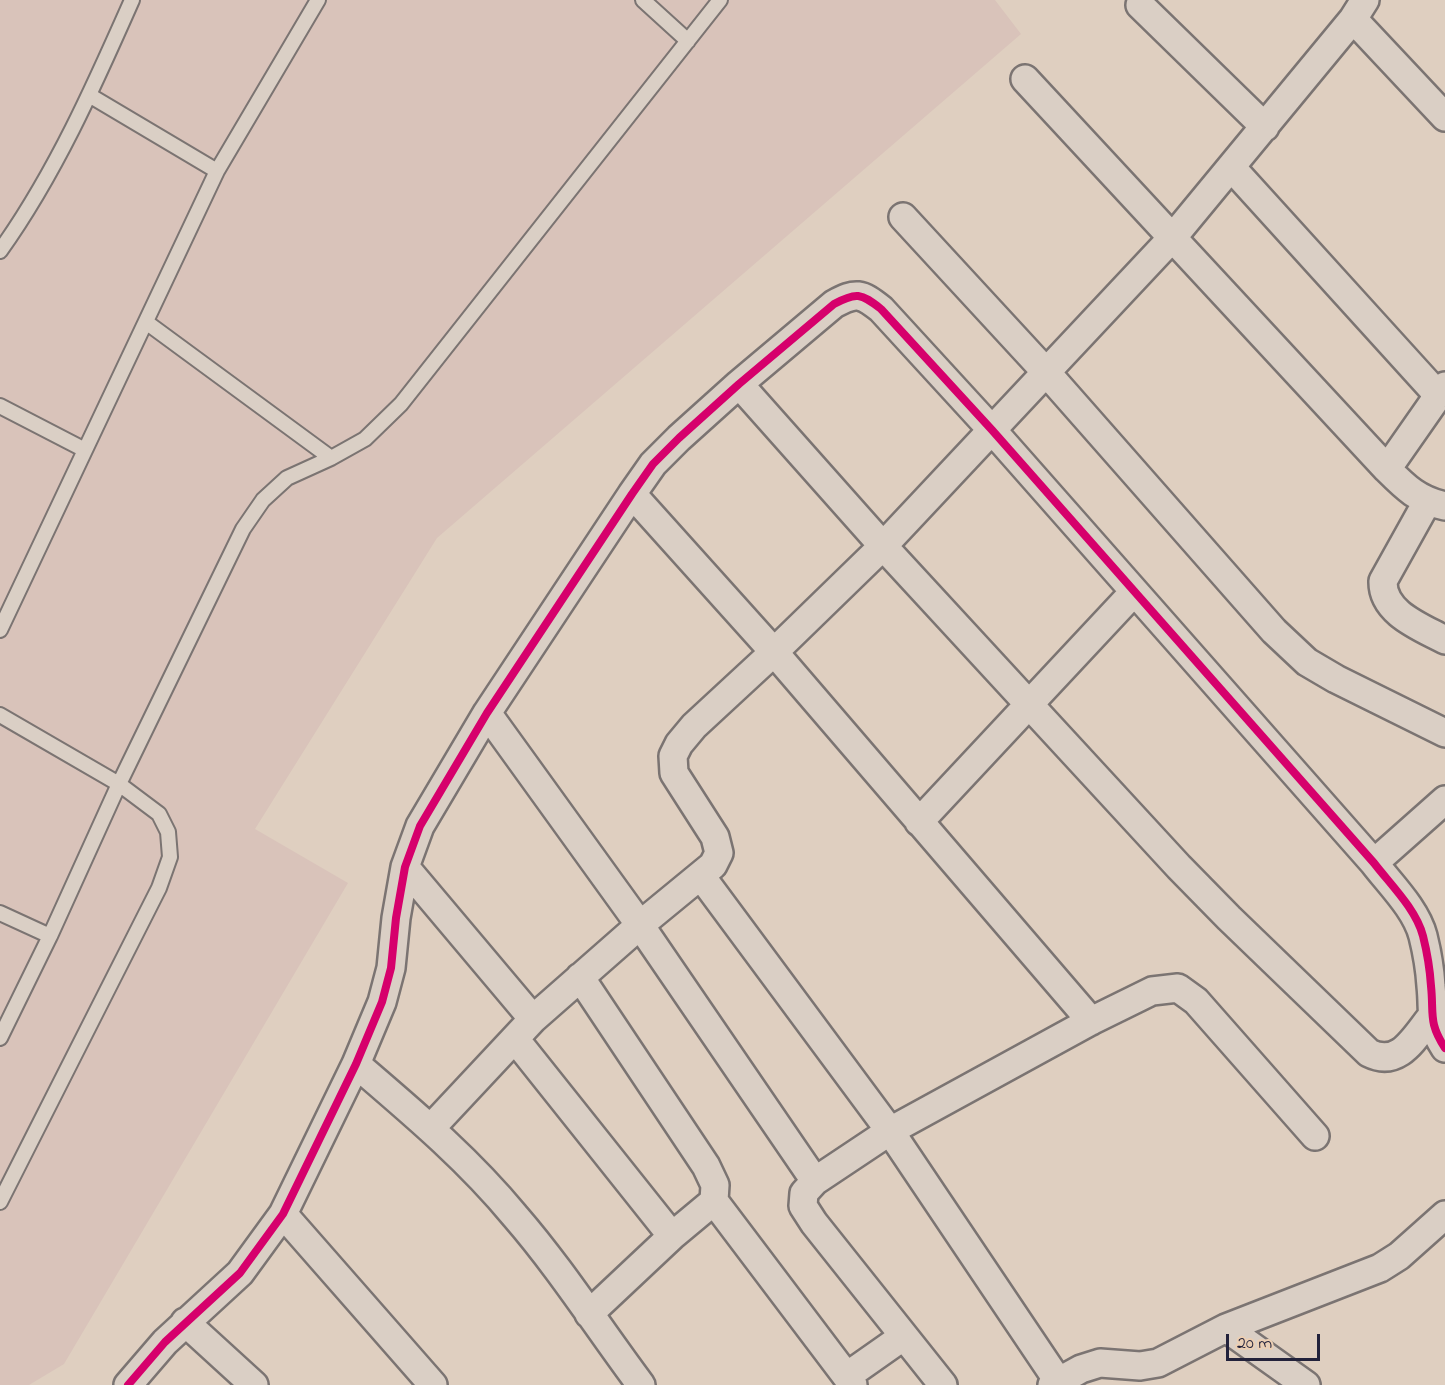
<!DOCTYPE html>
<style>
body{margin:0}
#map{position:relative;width:1445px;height:1385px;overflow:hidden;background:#dfcfc0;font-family:"Indie Flower",sans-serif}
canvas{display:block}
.scale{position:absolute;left:1226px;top:1334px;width:94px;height:27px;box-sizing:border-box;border:3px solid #22223b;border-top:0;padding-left:8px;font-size:18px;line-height:21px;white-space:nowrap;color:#22223b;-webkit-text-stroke:4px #eccfb3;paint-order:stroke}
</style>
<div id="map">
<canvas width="1445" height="1385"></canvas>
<div class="scale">20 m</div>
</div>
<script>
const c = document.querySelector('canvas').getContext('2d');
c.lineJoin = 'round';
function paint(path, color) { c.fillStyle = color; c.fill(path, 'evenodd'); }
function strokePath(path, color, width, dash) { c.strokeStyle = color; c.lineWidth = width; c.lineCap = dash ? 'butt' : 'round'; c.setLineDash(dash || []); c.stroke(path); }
paint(new Path2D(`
 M0,0H995L1021,34L437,538L255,829L348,883L64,1364L29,1385H0Z`), '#d9c3ba');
const lane = new Path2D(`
 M643,0L688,41
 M89,95L217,171
 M0,251C55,174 94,86 132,0
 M146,322L331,458
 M0,406L85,450
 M0,630L217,171L318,0
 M0,715L119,784L159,814L168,832L170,857L159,888L0,1202
 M0,913L50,936
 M0,1038L50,936L119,784L243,529L263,500L287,478L331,458L365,439L401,404L720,0`);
const street = new Path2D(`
 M1140,5L1265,127
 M1353,19L1445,117
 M1025,79L1387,469C1406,488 1418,500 1445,506
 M1232,168L1438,395
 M903,217L1046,372L1274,631L1307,662L1336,679L1445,733
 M739,384L883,546L1179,867L1229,918L1369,1053C1399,1068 1414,1038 1431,1017
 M1387,469L1445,386
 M632,494L774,652L1091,1021
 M1427,502L1383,581C1382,613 1421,627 1445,640
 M487,713L640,925L815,1181
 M919,822L1134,592
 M1374,863L1445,800
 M405,867L533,1019
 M701,876L890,1131L1058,1381
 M580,977L706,1166L715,1185L714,1201L672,1236L589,1314
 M515,1039L672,1236
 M356,1064C412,1112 468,1159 515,1216C561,1269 599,1329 641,1385
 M431,1128L533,1019L640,925L713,865L719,853L715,837L674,773L673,756L679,744L694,726L774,652L883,546L1173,237L1353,19L1365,0
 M714,1201L853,1385
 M283,1214L433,1385
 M185,1322L254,1385
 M1226,1328L1306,1385
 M847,1376L904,1336
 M128,1385L165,1342L240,1273L283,1214L356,1064L382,1002L391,968L396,918L405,867L420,826L487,713L632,494L653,464L679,438L739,384L834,304C856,292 861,293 881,309L992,430L1374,863C1390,884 1416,909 1423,936C1427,952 1430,970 1431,986C1434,1014 1428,1022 1445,1048
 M943,1385L814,1223L803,1206L804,1193L815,1181L890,1131L1091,1021L1152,991L1178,988L1196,1001L1315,1136
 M1052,1385L1081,1369L1100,1363L1140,1366L1158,1363L1226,1328L1380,1268L1399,1256L1445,1215`);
strokePath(lane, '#7b7472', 18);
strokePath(street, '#7b7472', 32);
strokePath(lane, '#dacfc5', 14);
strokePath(street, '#dacfc5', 27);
strokePath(new Path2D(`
 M128,1385L165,1342L240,1273L283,1214L356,1064L382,1002L391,968L396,918L405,867L420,826L487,713L632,494L653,464L679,438L739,384L834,304C856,292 861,293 881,309L992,430L1374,863C1390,884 1416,909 1423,936C1427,952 1430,970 1431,986C1434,1014 1428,1022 1445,1048`), '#d6006c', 8);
</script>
